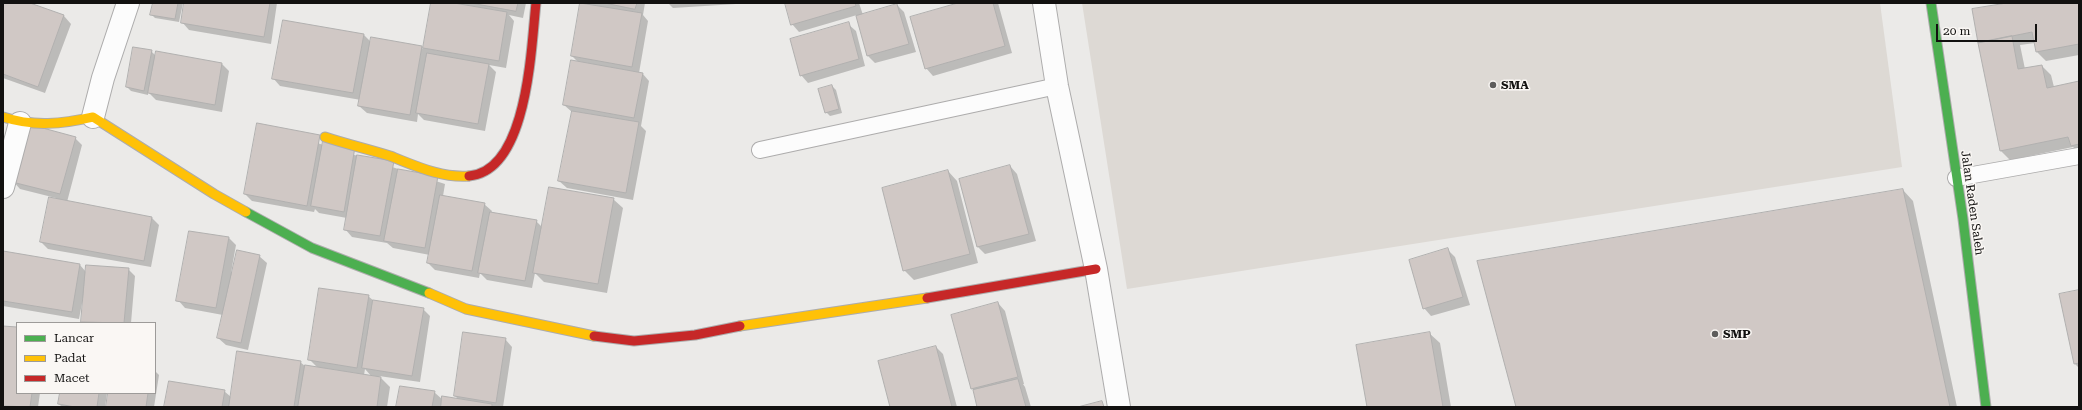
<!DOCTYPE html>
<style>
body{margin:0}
#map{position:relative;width:2082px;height:410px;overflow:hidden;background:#ebeae8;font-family:"Roboto Serif",serif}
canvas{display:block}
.frame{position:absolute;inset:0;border:4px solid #121110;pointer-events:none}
.legend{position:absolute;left:16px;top:322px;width:140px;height:72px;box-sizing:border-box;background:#faf7f4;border:1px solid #9d9b99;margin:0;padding:5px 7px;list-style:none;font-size:12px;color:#121110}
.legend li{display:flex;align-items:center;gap:8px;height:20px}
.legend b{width:20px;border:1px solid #9d9b99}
.scale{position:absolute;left:1936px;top:24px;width:101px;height:18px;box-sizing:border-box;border:2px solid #121110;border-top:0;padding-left:5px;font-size:12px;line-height:14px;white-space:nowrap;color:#121110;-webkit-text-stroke:3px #faf7f4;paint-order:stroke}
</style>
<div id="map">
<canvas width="2082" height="410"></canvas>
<div class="frame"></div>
<ul class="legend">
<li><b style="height:5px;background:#4caf50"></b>Lancar</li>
<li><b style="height:5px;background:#ffc107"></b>Padat</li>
<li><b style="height:5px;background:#c62828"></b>Macet</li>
</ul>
<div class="scale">20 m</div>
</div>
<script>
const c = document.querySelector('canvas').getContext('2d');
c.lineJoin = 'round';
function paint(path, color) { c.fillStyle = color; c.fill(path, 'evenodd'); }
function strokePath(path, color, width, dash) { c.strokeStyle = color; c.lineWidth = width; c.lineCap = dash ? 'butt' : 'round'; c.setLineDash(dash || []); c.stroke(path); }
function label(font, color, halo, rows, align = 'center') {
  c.font = font + ' "Roboto Serif",serif'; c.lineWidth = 3; c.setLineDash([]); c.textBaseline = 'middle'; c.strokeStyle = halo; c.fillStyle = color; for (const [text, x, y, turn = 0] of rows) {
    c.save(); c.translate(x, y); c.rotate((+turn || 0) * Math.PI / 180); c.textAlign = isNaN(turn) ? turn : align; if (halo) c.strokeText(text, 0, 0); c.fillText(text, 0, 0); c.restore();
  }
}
paint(new Path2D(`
 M1082,3H1880L1902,167L1127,289Z`), '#ddd9d4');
paint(new Path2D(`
 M3,3H27L64,16L71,24L45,93L3,78Z
 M154,3H183L179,22L155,18L152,15Z
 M185,3H277L271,44L189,30L182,22Z
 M432,3H526L523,18L509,15L514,21L506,68L489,65L496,72L485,131L424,120L418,114L417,122L367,113L359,106L361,100L280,86L273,78L364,35L371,42L422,47L423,49Z
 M579,3H645L643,15L648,21L639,73H642L649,81L641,126L646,131L633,200L567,188L559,181L572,112L564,105L578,62L572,56L581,4Z
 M668,3H736V4L673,8Z
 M786,3H859L863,15L897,5L904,12L916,52L875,63L868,56L857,15L799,32L792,24Z
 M962,3H998L1012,53L933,76L926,68Z
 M2013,3H2079V55L2046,61L2037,52L2035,43L2020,45L2025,69L2042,66L2051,75L2054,87L2079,82V153L2073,147L2010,160L2000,150Z
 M848,24L856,31L865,66L808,83L801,75Z
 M151,51L156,56L222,64L229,71L222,112L156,100L148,92V95L131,91L127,87Z
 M832,86L836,90L842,113L830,116L826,112Z
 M258,124L445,184L443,196L484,204L492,211L491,213L536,221L543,228L613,199L623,208L607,293L544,282L535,273L532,288L487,280L480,273L479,278L435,270L428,263L430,255L393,248L387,243L352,237L345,229L347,218L319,213L315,209L314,212L252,201L245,194Z
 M3,136L14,146L3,194Z
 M75,138L82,145L67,202L152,218L159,225L151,267L48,249L41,242L56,198L20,189L13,181Z
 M1010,166L1017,174L1036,241L985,254L978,247Z
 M948,171L957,181L978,263L914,280L904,270Z
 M1903,190L1913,201L1957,407H1517Z
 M229,238L236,245L231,273L259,256L267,263L248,350L226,345L218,338L223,315L185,308L178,300Z
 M1448,250L1455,257L1470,305L1431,316L1424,308Z
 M3,252L80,265L86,272L128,269L135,276L131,323H84L82,321L84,299L83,298L79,319L3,306Z
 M2079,291V368L2075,364L2061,295Z
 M368,296L374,301L423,309L430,316L420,382L379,376L390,387L387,407H165L224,391L231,397L300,362L305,366L318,368L309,359ZM365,369L372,377L364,375Z
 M998,303L1005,311L1024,384H1023L1025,387L1031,407H979L974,391L972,388Z
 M3,327L17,328V393H40L38,407H3Z
 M1429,333L1440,343L1451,407H1368Z
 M505,339L512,347L503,407H397L434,392L443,400H459L455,396Z
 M936,347L943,354L957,407H891Z
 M155,371L159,375L154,407H107L109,393H155Z
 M61,393H107L105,407H62L59,404Z`), '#0003');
const building = new Path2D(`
 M3,3H30L64,15L38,87L3,74Z
 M153,3H178L175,19L150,15Z
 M184,3H270L264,37L181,23Z
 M431,3H454L507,12L499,61L423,48Z
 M471,3H518L516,11Z
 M580,3L642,13L632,67L571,56Z
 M605,3H637L635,9Z
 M785,3H855L856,6L791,25Z
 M958,3H993L1005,46L925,69L910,17Z
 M2007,3H2079V44L2036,52L2032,32L1978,43L1972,9Z
 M897,4L909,44L867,56L856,16Z
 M283,20L364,34L353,93L272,79Z
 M849,22L859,59L800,76L790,39Z
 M2012,36L2018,69L2042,65L2047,88L2079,81V144L2071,146L2068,137L2000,151L1978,43Z
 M371,37L422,46L410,115L358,106Z
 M133,47L152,50L144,91L126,87Z
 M156,51L222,63L215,105L148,93Z
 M427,53L489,64L478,124L416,113Z
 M571,60L643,73L634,118L563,105Z
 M832,85L839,109L825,113L818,89Z
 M572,111L639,122L626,193L558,181Z
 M257,123L320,135L307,206L244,194Z
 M28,124L76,137L60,194L12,182Z
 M323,141L355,147L344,212L311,206Z
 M357,155L394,161L380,236L344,230Z
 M1010,165L1029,234L977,247L959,179Z
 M398,169L438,176L425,248L384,241Z
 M948,170L970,254L903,271L882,188Z
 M549,187L614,198L598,284L533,273Z
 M1903,189L1950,407H1516L1477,261Z
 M440,195L485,203L472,271L427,263Z
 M49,197L152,217L144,261L40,242Z
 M490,212L537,220L525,281L478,273Z
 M189,231L229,237L216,308L176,301Z
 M1448,248L1463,297L1423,309L1409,260Z
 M237,250L260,255L241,343L217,338Z
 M3,251L80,264L72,312L3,301Z
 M86,265L129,268L124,323L81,322Z
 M319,288L369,295L357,368L308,360Z
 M2079,290V363L2074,364L2059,294Z
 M373,300L424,308L412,376L362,368Z
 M998,302L1018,377L971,389L951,315Z
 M3,326L17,327V393H32L30,407L3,406Z
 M463,332L506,338L496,403L454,396Z
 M1430,332L1443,407H1367L1356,345Z
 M936,346L952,407H890L878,361Z
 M237,351L301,361L294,407H229Z
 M305,365L381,377L377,407H298Z
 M1018,379L1026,407H977L973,390Z
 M169,381L225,390L222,407H164Z
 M400,386L435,391L432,407H396Z
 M60,393H99L97,407H75L58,404Z
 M108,393H148L146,407H106Z
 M442,396L492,404V407H441Z
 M1102,401L1104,407H1078Z`);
paint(building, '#d0c8c5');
strokePath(building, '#b1b0af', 1);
const lane = new Path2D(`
 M760,150L1057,86
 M1956,178L2079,156`);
const street = new Path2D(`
 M1044,3L1057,86L1096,269L1119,407
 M93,117L103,78L128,3
 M3,187L20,123`);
const fast = new Path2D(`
 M1931,3L1963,219L1986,407
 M246,212L312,248L429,293`);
const slow = new Path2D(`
 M3,117C34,127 62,124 93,117L214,194L246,212
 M325,137C346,144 368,149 390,156C416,166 440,178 469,176
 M429,293L466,309L594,336
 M740,326L927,298`);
const jam = new Path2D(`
 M469,176C528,171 531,48 536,3
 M927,298L1096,269
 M594,336L634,341L695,335L740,326`);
strokePath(lane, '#adacac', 18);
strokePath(street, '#adacac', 24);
strokePath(fast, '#adacac', 11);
strokePath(slow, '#adacac', 11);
strokePath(jam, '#adacac', 11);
strokePath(lane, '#fcfcfc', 16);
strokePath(street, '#fcfcfc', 22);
strokePath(fast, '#4caf50', 9);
strokePath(slow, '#ffc107', 9);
strokePath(jam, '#c62828', 9);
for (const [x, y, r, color] of [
 [1493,85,4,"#5e5d5c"],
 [1715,334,4,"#5e5d5c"]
]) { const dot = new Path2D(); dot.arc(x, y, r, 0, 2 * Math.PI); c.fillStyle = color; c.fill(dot); strokePath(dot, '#faf7f4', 1.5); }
label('bold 12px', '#121110', '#faf7f4', [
 ["SMA",1501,85],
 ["SMP",1723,334]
], 'left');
label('12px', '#121110', '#faf7f4', [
 ["Jalan Raden Saleh",1972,203,82]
]);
</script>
